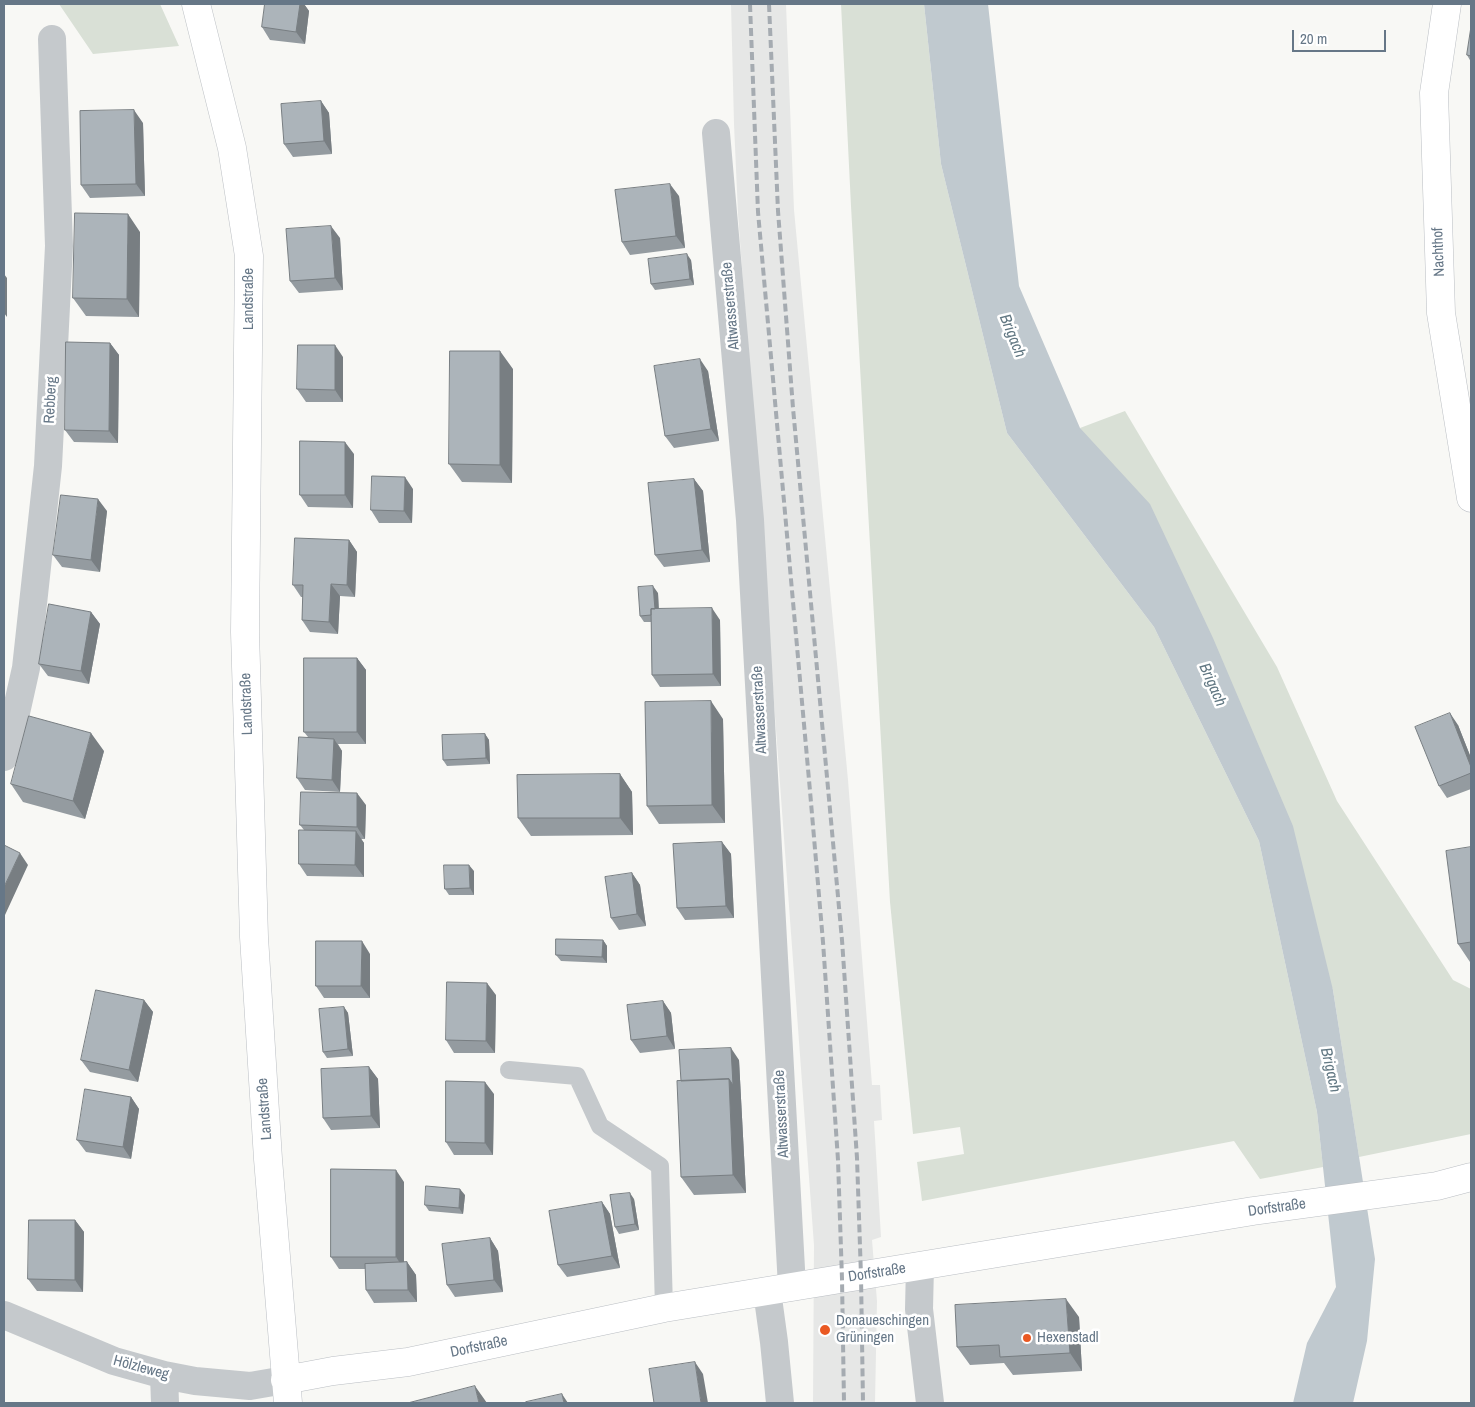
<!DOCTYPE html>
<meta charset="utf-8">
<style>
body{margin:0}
#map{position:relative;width:1475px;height:1407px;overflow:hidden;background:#f8f8f5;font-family:"Archivo Narrow",sans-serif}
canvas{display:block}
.frame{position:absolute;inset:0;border:5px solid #667787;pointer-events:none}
.scale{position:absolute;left:1292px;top:30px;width:94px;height:22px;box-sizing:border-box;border:2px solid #667787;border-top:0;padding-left:6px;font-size:15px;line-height:18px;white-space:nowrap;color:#667787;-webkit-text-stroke:4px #fff;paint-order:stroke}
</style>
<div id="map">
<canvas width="1475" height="1407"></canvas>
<div class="frame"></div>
<div class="scale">20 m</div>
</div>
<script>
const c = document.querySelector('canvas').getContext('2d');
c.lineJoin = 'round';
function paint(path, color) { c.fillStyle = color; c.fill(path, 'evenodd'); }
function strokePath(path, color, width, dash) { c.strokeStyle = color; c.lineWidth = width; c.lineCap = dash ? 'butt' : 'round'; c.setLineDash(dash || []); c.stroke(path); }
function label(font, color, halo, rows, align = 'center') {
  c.font = font + ' "Archivo Narrow",sans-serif'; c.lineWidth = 5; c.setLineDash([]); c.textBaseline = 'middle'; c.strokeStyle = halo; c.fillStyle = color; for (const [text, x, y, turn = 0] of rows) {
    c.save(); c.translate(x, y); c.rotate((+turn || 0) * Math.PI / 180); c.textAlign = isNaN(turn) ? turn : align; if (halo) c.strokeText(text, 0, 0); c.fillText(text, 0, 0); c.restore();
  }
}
paint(new Path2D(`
 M731,4H786L794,210L848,780L872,1085H880L882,1120L874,1121L881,1237L872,1240L877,1301L875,1403H813L814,1245L738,214L734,124Z`), '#e6e7e6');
paint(new Path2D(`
 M59,4H160L179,46L93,54Z
 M841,4H924L941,164L1007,433L1154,627L1259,841L1317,1112L1323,1167L1260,1179L1234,1141L922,1201L917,1162L964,1154L960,1127L913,1134L890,902L851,206Z
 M1125,411L1277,667L1337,801L1453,980L1471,989V1134L1359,1157L1333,990L1080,428Z`), '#d9e0d6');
paint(new Path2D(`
 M924,4H988L1019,286L1080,428L1150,504L1213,638L1293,826L1333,990L1375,1259L1367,1341L1353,1403H1293L1307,1343L1336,1287L1317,1112L1259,841L1154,627L1007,433L941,164Z`), '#c0c9cf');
const secondary = new Path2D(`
 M196,4L232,148L249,256L245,632L254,937L268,1159L288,1403
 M1447,4L1434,93L1441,313L1471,498
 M285,1380L333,1371L408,1362L664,1308L1253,1211L1437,1186L1471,1177`);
strokePath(secondary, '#babec3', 29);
strokePath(new Path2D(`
 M509,1070L577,1076L600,1126L660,1166L664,1308`), '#c5c9cc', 18);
strokePath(new Path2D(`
 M716,133L750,520L792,1287
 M4,757L9,744L26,668L48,466L59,246L52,39
 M920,1266L919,1309L930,1403
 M767,1291L774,1342L780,1403
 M4,1315L114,1361L164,1375L195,1381L250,1386L285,1380
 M164,1375L165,1403`), '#c5c9cc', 28);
strokePath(secondary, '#fff', 28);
strokePath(new Path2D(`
 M750,4L758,212L810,791L823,942L838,1160L842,1279L844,1403
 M769,4L778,211L793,408L842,940L857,1158L861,1276L863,1403`), '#a5abb1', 4, [8, 4]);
paint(new Path2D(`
 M265,4H304L309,11L305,44L270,40L262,27Z
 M1471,27V62L1467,55Z
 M321,101L329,113L332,154L293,157L284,144Z
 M143,123L145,196L90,198L81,185Z
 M679,196L685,248L630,255L622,242Z
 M140,232L139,317L86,316L73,298Z
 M340,238L343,290L299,293L290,281Z
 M691,260L694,285L655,290L651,284Z
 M110,343L119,355L118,443L74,442L65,430Z
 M343,357V402H306L297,389Z
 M513,369L512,483L462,482L449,464Z
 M708,371L719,441L674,448L665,436Z
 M354,454L353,508L308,507L300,495Z
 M694,479L703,491L710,562L664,567L655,555Z
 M413,489L412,523H379L371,510Z
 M107,511L100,572L62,567L53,555Z
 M349,540L357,552L355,597L340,596L338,634L310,632L302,620L303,597H301L293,585Z
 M658,593L659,609L720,620L721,686L660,687L652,675L651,622H644L640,616Z
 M91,612L100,624L89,684L48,676L39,664Z
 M357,658L366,670V744H338L342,751L340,792L305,790L297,778L308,737L304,732Z
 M723,719L725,823L659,824L647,806Z
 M1458,725L1471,758V789L1447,798L1439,786Z
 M485,734L489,740L490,764L447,766L443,760Z
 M104,751L85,819L23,802L11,784Z
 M620,774L632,792L633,835L531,836L518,818Z
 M366,805L365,839H361L364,843V877L307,876L299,864L304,830L300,825Z
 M722,842L731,854L734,918L685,920L677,908Z
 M1471,847V962H1470L1458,944Z
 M474,871V895H449L445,889Z
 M632,873L640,885L646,926L619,930L611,918Z
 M603,940L607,946V963L561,961L556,955Z
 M370,954V998H324L316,986Z
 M496,995L495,1053H454L446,1040Z
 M144,1000L153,1012L138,1082L90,1072L81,1060Z
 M663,1001L671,1013L675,1049L640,1053L631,1040Z
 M344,1007L348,1013L353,1056L327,1058L323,1052Z
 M739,1060L746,1193L694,1195L681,1177V1081Z
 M369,1067L378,1079L380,1128L331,1130L323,1118Z
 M494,1094L493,1155H454L446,1142Z
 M131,1097L139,1109L131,1159L86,1152L77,1140Z
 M404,1182V1262H407L416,1275L417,1302L374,1303L366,1290L365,1269H339L331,1257Z
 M465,1195L463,1214L429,1211L425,1205Z
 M634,1199L639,1230L619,1234L615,1227Z
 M602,1202L610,1214L620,1268L567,1277L558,1265Z
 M75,1220L84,1232L83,1292L37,1291L28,1279Z
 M490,1238L498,1251L503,1292L455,1297L447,1285Z
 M1079,1317L1082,1371L1013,1375L1004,1363L970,1365L957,1347Z`), '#949ba0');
paint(new Path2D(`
 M300,4H304L309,11L305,44L296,32Z
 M321,101L329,113L332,154L324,141Z
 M134,110L143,123L145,196L136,184Z
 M670,184L679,196L685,248L676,236Z
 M128,214L140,232L139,317L127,299Z
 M331,226L340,238L343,290L335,278Z
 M687,254L691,260L694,285L690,279Z
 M4,274L7,278V317L4,313Z
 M110,343L119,355L118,443L109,431Z
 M335,345L343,357V402L335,390Z
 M500,351L513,369L512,483L500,465Z
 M700,359L708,371L719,441L711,429Z
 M345,442L354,454L353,508L345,495Z
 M405,477L413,489L412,523L404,511Z
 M694,479L703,491L710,562L702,550Z
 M98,499L107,511L100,572L91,560Z
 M349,540L357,552L355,597L347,585Z
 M331,584L340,596L338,634L329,622Z
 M653,586L658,593L659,621L655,615Z
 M712,608L720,620L721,686L713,674Z
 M91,612L100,624L89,684L81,671Z
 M357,658L366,670V744L357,732Z
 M711,701L723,719L725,823L712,805Z
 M1450,713L1458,725L1471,758V767Z
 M91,733L104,751L85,819L73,801Z
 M485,734L489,740L490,764L486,758Z
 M334,739L342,751L340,792L332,780Z
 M620,774L632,792L633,835L620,818Z
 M357,793L366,805L365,839L357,827Z
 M356,831L364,843V877L355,865Z
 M722,842L731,854L734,918L726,906Z
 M20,853L28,865L5,915L4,913V887Z
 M469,865L474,871V895L470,888Z
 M632,873L640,885L646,926L637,914Z
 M603,940L607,946V963L602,957Z
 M362,941L370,954V998L361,986Z
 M487,983L496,995L495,1053L486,1041Z
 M144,1000L153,1012L138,1082L129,1070Z
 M663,1001L671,1013L675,1049L667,1036Z
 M344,1007L348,1013L353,1056L348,1049Z
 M731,1048L739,1060L746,1193L733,1175L729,1079Z
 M369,1067L378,1079L380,1128L371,1116Z
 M485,1082L494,1094L493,1155L485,1143Z
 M131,1097L139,1109L131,1159L123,1147Z
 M396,1170L404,1182V1269L396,1257Z
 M460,1189L465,1195L463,1214L459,1208Z
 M630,1193L634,1199L639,1230L635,1224Z
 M602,1202L610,1214L620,1268L612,1256Z
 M75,1220L84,1232L83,1292L75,1280Z
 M490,1238L498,1251L503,1292L494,1280Z
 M407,1262L416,1275L417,1302L408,1290Z
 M1066,1299L1079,1317L1082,1371L1070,1353Z
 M695,1362L703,1374L708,1403H701Z
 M475,1386L487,1403H479Z
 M562,1394L568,1403H564Z`), '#787e82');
const building = new Path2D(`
 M265,4H300L296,32L262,27Z
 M1471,27V56L1467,55Z
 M321,101L324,141L284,144L281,104Z
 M134,110L136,184L81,185L80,111Z
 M670,184L676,236L622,242L615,190Z
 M75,213L128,214L127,299L73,298Z
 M331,226L335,278L290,281L286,229Z
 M687,254L690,279L651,284L648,259Z
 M66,342L110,343L109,431L65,430Z
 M298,345H335V390L297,389Z
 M450,351H500V465L449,464Z
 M700,359L711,429L665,436L654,366Z
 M300,441L345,442V495H300Z
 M372,476L405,477L404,511L371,510Z
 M694,479L702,550L655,555L648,483Z
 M61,495L98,499L91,560L53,555Z
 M295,538L349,540L347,585L331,584L329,622L302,620L303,585H293Z
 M653,586L655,609H651V615L640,616L638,587Z
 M49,604L91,612L81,671L39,664Z
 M712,608L713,674L652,675L651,609Z
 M304,658H357V732H304Z
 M711,701L712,805L647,806L645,702Z
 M1450,713L1471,767V773L1439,786L1415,727Z
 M29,716L91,733L73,801L11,784Z
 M485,734L486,758L443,760L442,735Z
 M299,737L334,739L332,780L297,778Z
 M620,774V818H518L517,775Z
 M301,792L357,793V827L300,825Z
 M299,830L356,831L355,865L299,864Z
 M722,842L726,906L677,908L673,844Z
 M4,845L20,853L4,887Z
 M1471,847V942L1458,944L1446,851Z
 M444,865H469L470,888L445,889Z
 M632,873L637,914L611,918L605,877Z
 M556,939L603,940L602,957L556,955Z
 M316,941H362L361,986H316Z
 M447,982L487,983L486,1041L446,1040Z
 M96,990L144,1000L129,1070L81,1060Z
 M663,1001L667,1036L631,1040L627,1005Z
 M344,1007L348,1049L323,1052L319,1009Z
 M731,1048L733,1085L729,1079L681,1081L679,1050Z
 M369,1067L371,1116L323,1118L321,1069Z
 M729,1079L733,1175L681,1177L677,1081Z
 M446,1081L485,1082V1143L446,1142Z
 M85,1089L131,1097L123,1147L77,1140Z
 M331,1169L396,1170V1257H331Z
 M426,1186L460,1189L459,1208L425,1205Z
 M630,1193L635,1224L615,1227L610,1195Z
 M602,1202L612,1256L558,1265L549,1211Z
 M29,1220H75V1280L28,1279Z
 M490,1238L494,1280L447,1285L442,1244Z
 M407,1262L408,1290H366L365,1264Z
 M1066,1299L1070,1353L1000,1357L999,1345L957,1347L955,1305Z
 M695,1362L701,1403H654L649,1369Z
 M475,1386L479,1403H408Z
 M562,1394L564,1403H527L526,1402Z`);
paint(building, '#acb4ba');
strokePath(building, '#787e82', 1);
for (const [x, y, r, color] of [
 [825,1330,6,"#ea5923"],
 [1027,1338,5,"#ea5923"]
]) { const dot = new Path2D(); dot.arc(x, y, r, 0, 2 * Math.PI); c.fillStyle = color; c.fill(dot); strokePath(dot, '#fff', 2); }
label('15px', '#667787', '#fff', [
 ["Nachthof",1439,252,-92],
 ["Landstraße",249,299,-90],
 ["Altwasserstraße",731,306,-95],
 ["Rebberg",51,400,-87],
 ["Landstraße",247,704,-92],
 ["Altwasserstraße",760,710,-93],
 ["Landstraße",265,1109,-94],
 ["Altwasserstraße",782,1114,-93],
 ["Dorfstraße",1277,1208,-8],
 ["Dorfstraße",877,1273,-9],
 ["Dorfstraße",479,1347,-12],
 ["Hölzleweg",141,1368,15]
]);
label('15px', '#667787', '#fff', [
 ["Donaueschingen",836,1321],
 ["Grüningen",836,1338],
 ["Hexenstadl",1037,1338]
], 'left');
label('italic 16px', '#627883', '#fff', [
 ["Brigach",1012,336,68],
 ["Brigach",1212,685,66],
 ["Brigach",1330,1070,77]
]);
</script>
